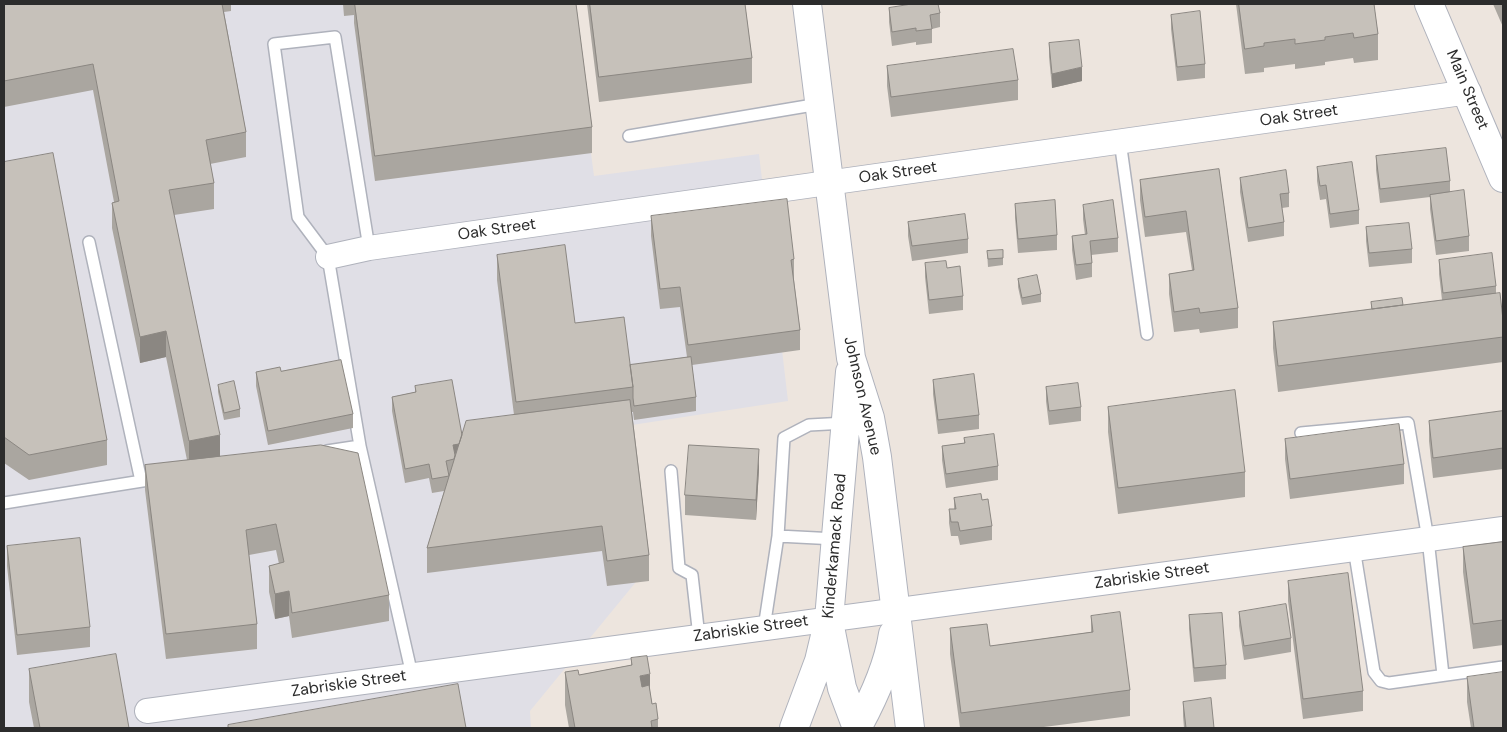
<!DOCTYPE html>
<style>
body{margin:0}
#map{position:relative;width:1507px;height:732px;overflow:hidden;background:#ede5de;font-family:"DM Sans",sans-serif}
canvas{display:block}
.frame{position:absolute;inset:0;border:5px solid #2c2c2c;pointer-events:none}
</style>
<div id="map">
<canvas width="1507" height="732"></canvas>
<div class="frame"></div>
</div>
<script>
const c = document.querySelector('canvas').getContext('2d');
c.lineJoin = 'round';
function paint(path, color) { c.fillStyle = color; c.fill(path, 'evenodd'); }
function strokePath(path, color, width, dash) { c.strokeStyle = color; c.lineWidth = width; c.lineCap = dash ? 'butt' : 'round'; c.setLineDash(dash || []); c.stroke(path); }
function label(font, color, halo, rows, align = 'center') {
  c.font = font + ' "DM Sans",sans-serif'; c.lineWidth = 4; c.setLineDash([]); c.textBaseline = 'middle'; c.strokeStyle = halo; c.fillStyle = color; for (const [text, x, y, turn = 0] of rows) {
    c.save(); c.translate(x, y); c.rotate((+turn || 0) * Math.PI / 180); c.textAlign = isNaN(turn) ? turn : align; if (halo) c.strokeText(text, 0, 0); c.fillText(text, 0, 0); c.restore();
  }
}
paint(new Path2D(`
 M4,4H571L594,176L759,154L788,401L619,427L640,577L530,711L531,728H4Z`), '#e0dfe6');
const service = new Path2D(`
 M629,136L819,104
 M1120,141L1147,334
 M89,242L141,481
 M1301,433L1408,423L1428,539L1443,675
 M360,446L328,257L298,217L274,44L335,37L369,248
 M327,451L360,446L412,675
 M671,471L679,568L692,575L699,637
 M4,503L161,478
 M836,539L778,536L784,438L809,425L846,423
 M1354,548L1374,672L1381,681L1389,683L1503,667
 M764,628L778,536`);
const minor = new Path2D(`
 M328,257L369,248L1469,92
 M147,711L1503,529`);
const tertiary = new Path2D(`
 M1429,4L1503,178`);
const secondary = new Path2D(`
 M807,4L851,358L870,418L877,457L910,728
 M831,632L842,688L857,728
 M794,728L819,661L829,619L850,372
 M857,728C873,699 888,667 893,634`);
strokePath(service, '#afb2bc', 14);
strokePath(minor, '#afb2bc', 26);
strokePath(tertiary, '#afb2bc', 30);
strokePath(secondary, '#afb2bc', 30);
strokePath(service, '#fff', 11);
strokePath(minor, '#fff', 24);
strokePath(tertiary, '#fff', 28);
strokePath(secondary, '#fff', 28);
paint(new Path2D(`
 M4,4H231V11L224,12L246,132V157L210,164L214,183V209L174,215L220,456L389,595V621L292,638L289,616L275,619L269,592V566L279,564L276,550L249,555L257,624V649L166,659L145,490V465L187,460L166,357L140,363L112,228V203L114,202L93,90L4,107Z
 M343,4H576L592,127V153L375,181L354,23V15L344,16Z
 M587,4H745L752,58V83L599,102Z
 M1236,4H1374L1378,34V60L1354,63L1353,58L1325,62V65L1295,69V64L1264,68V72L1245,74Z
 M1493,4H1503V27Z
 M889,8L940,13V27L932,29V43L916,45V42L892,46L889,22Z
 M1171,15L1205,64V78L1177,81L1171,29Z
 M1049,43L1082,81L1052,88L1049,57Z
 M887,66L1018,80V100L891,117L887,86Z
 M1376,156L1450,181V192L1469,236V251L1436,255L1430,209V197L1380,203L1376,170Z
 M4,162L107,440V465L29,480L4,463Z
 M1317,167L1359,210V224L1330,228L1326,199L1320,200L1317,181Z
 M1219,169L1238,308V328L1200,333L1199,329L1174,332L1169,294V274L1192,270L1186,232L1145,237L1140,200V180Z
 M1240,178L1289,193V207L1282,208L1284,222V236L1248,242L1240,192Z
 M1015,204L1057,235V250L1018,253L1015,218Z
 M1083,205L1118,238V252L1091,255L1092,263V277L1076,280L1072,250V236L1085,235L1083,219Z
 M651,216L794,259V280L800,330V350L692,365L696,397V411L634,420L633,412H632L649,555V581L607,586L602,551L427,573V548L444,491L432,493L429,478L405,483L392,411V397L415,392V386L462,435L514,415L497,280V255L575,323L630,365L687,357L680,307L660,309L651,236Z
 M908,222L968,239V253L912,261L908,236Z
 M1366,227L1412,249V263L1369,267L1366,241Z
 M987,251L1003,258V265L988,267Z
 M1439,260L1496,286V293L1503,320V362L1278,392L1273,348V322L1371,309V302L1403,305L1442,300L1439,274Z
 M925,263L947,268L963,296V310L929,314L925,277Z
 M1018,279L1041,294V302L1022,305L1018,287Z
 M281,371L353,414V428L268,445L256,386V372Z
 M933,380L979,415V429L938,434L933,394Z
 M218,385L240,409V417L224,420L218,392Z
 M1046,387L1081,407V421L1049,425L1046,401Z
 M1108,407L1245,472V497L1118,514L1108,432Z
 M1503,411V469L1433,478L1429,441V421Z
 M964,438L998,466V480L946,488L942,460V446L964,443Z
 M1285,439L1404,464V484L1290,499L1285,459Z
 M759,469L756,520L685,515V495Z
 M954,498L982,500L992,526V540L960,545L958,536H951L949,523V509H954Z
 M1503,542V645L1473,649L1463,572V547Z
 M7,546L90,627V647L17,655L7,566Z
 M1288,581L1363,691V711L1303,719L1288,601Z
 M1239,612L1291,638V652L1244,660L1239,626Z
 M1189,615L1226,665V679L1194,682L1189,629Z
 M1091,616L1130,690V716L1036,728H960L950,654V628L990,646L1091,632Z
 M631,658L650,691L652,704L658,719V728H569L565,705V672L579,675L631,665Z
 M29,669L129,728H34L29,702Z
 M1467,677L1503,728H1471L1467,702Z
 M1183,702L1214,728H1184L1183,716Z`), '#aaa6a0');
paint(new Path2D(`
 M1082,67V81L1052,88V74Z
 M166,331V357L140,363V337Z
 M220,435V460L189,467V441Z
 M460,443L453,459V445Z
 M759,449V469L756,520V500Z
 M289,591V616L275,619V594Z
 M650,674V707L640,709V676Z`), '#8b8782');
const building = new Path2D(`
 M4,4H222L246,132L206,140L214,183L169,190L220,435L189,441L166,331L140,337L112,203L119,201L93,64L4,81Z
 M355,4H576L592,127L375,156Z
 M590,4H745L752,58L599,77Z
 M912,4H938L940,13L930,15L932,29L916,31V28L892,32L889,8Z
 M1239,4H1374L1378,34L1354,38L1353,33L1325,37V40L1295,44V39L1264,43V46L1245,49Z
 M1200,11L1205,64L1177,67L1171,15Z
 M1079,40L1082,67L1052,74L1049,43Z
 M1013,49L1018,80L891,97L887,66Z
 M1446,148L1450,181L1380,189L1376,156Z
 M53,153L107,440L29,455L4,437V162Z
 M1352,162L1359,210L1330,214L1326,185L1320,186L1317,167Z
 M1219,169L1238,308L1200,313L1199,308L1174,312L1169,274L1194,270L1186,211L1145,217L1140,180Z
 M1286,170L1289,193L1280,194L1284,222L1248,228L1240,178Z
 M1464,190L1469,236L1436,241L1430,195Z
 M787,199L794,259L791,260L800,330L688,345L680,287L660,289L651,216Z
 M1055,200L1057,235L1018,239L1015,204Z
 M1113,200L1118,238L1090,241L1092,263L1076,265L1072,236L1087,234L1083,205Z
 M965,214L968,239L912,246L908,222Z
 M1409,223L1412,249L1369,253L1366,227Z
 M565,245L575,323L624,317L633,387L516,402L497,255Z
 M1003,250V258L988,259L987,251Z
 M1492,253L1496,286L1443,293L1439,260Z
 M946,261L947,268L960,266L963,296L929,300L925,263Z
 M1037,275L1041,294L1022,298L1018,279Z
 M1500,293L1503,320V337L1278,366L1273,322Z
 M1402,298L1403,305L1372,309L1371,302Z
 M691,357L696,397L634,406L633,398V387L630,365Z
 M341,360L353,414L268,431L256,372L280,367L281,371Z
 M974,374L979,415L938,420L933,380Z
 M452,380L462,435L459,444L453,445L455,455L454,459L446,461L449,476L432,479L429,464L405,469L392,397L416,392L415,386Z
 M234,381L240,409L224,413L218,385Z
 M1078,383L1081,407L1049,411L1046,387Z
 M1235,390L1245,472L1118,488L1108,407Z
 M630,400L649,555L607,561L602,526L427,548L466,421Z
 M1503,411V448L1433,458L1429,421Z
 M1399,424L1404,464L1290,479L1285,439Z
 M994,434L998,466L946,474L942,446L965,443L964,438Z
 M321,445L358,453L389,595L292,613L289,591L275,594L269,566L284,562L276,524L246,530L257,624L166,634L145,465Z
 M689,445L759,449L756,500L685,495Z
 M981,494L982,500L988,499L992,526L960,531L958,522H951L949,509H956L954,498Z
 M80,538L90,627L17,635L7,546Z
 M1503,542V620L1473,624L1463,547Z
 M1348,573L1363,691L1303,699L1288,581Z
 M1286,604L1291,638L1244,646L1239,612Z
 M1120,612L1130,690L961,713L950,628L987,624L990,646L1093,632L1091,616Z
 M1222,613L1226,665L1194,668L1189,615Z
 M116,654L129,728H40L29,669Z
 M647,656L650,674L640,676L642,687L649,685L652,704L656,703L658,719L651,721L652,728H575L565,672L578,670L579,675L632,665L631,658Z
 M1503,672V728H1474L1467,677Z
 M458,684L466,728H228V725Z
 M1211,698L1214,728H1186L1183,702Z`);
paint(building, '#c6c1ba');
strokePath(building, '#8b8782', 1);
label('16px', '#2c2c2c', '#fff', [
 ["Main Street",1467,90,67],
 ["Oak Street",1299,116,-8],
 ["Oak Street",898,173,-8],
 ["Oak Street",497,230,-8],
 ["Johnson Avenue",862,396,77],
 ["Kinderkamack Road",835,546,-85],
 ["Zabriskie Street",1152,576,-8],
 ["Zabriskie Street",751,629,-8],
 ["Zabriskie Street",349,684,-8]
]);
</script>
